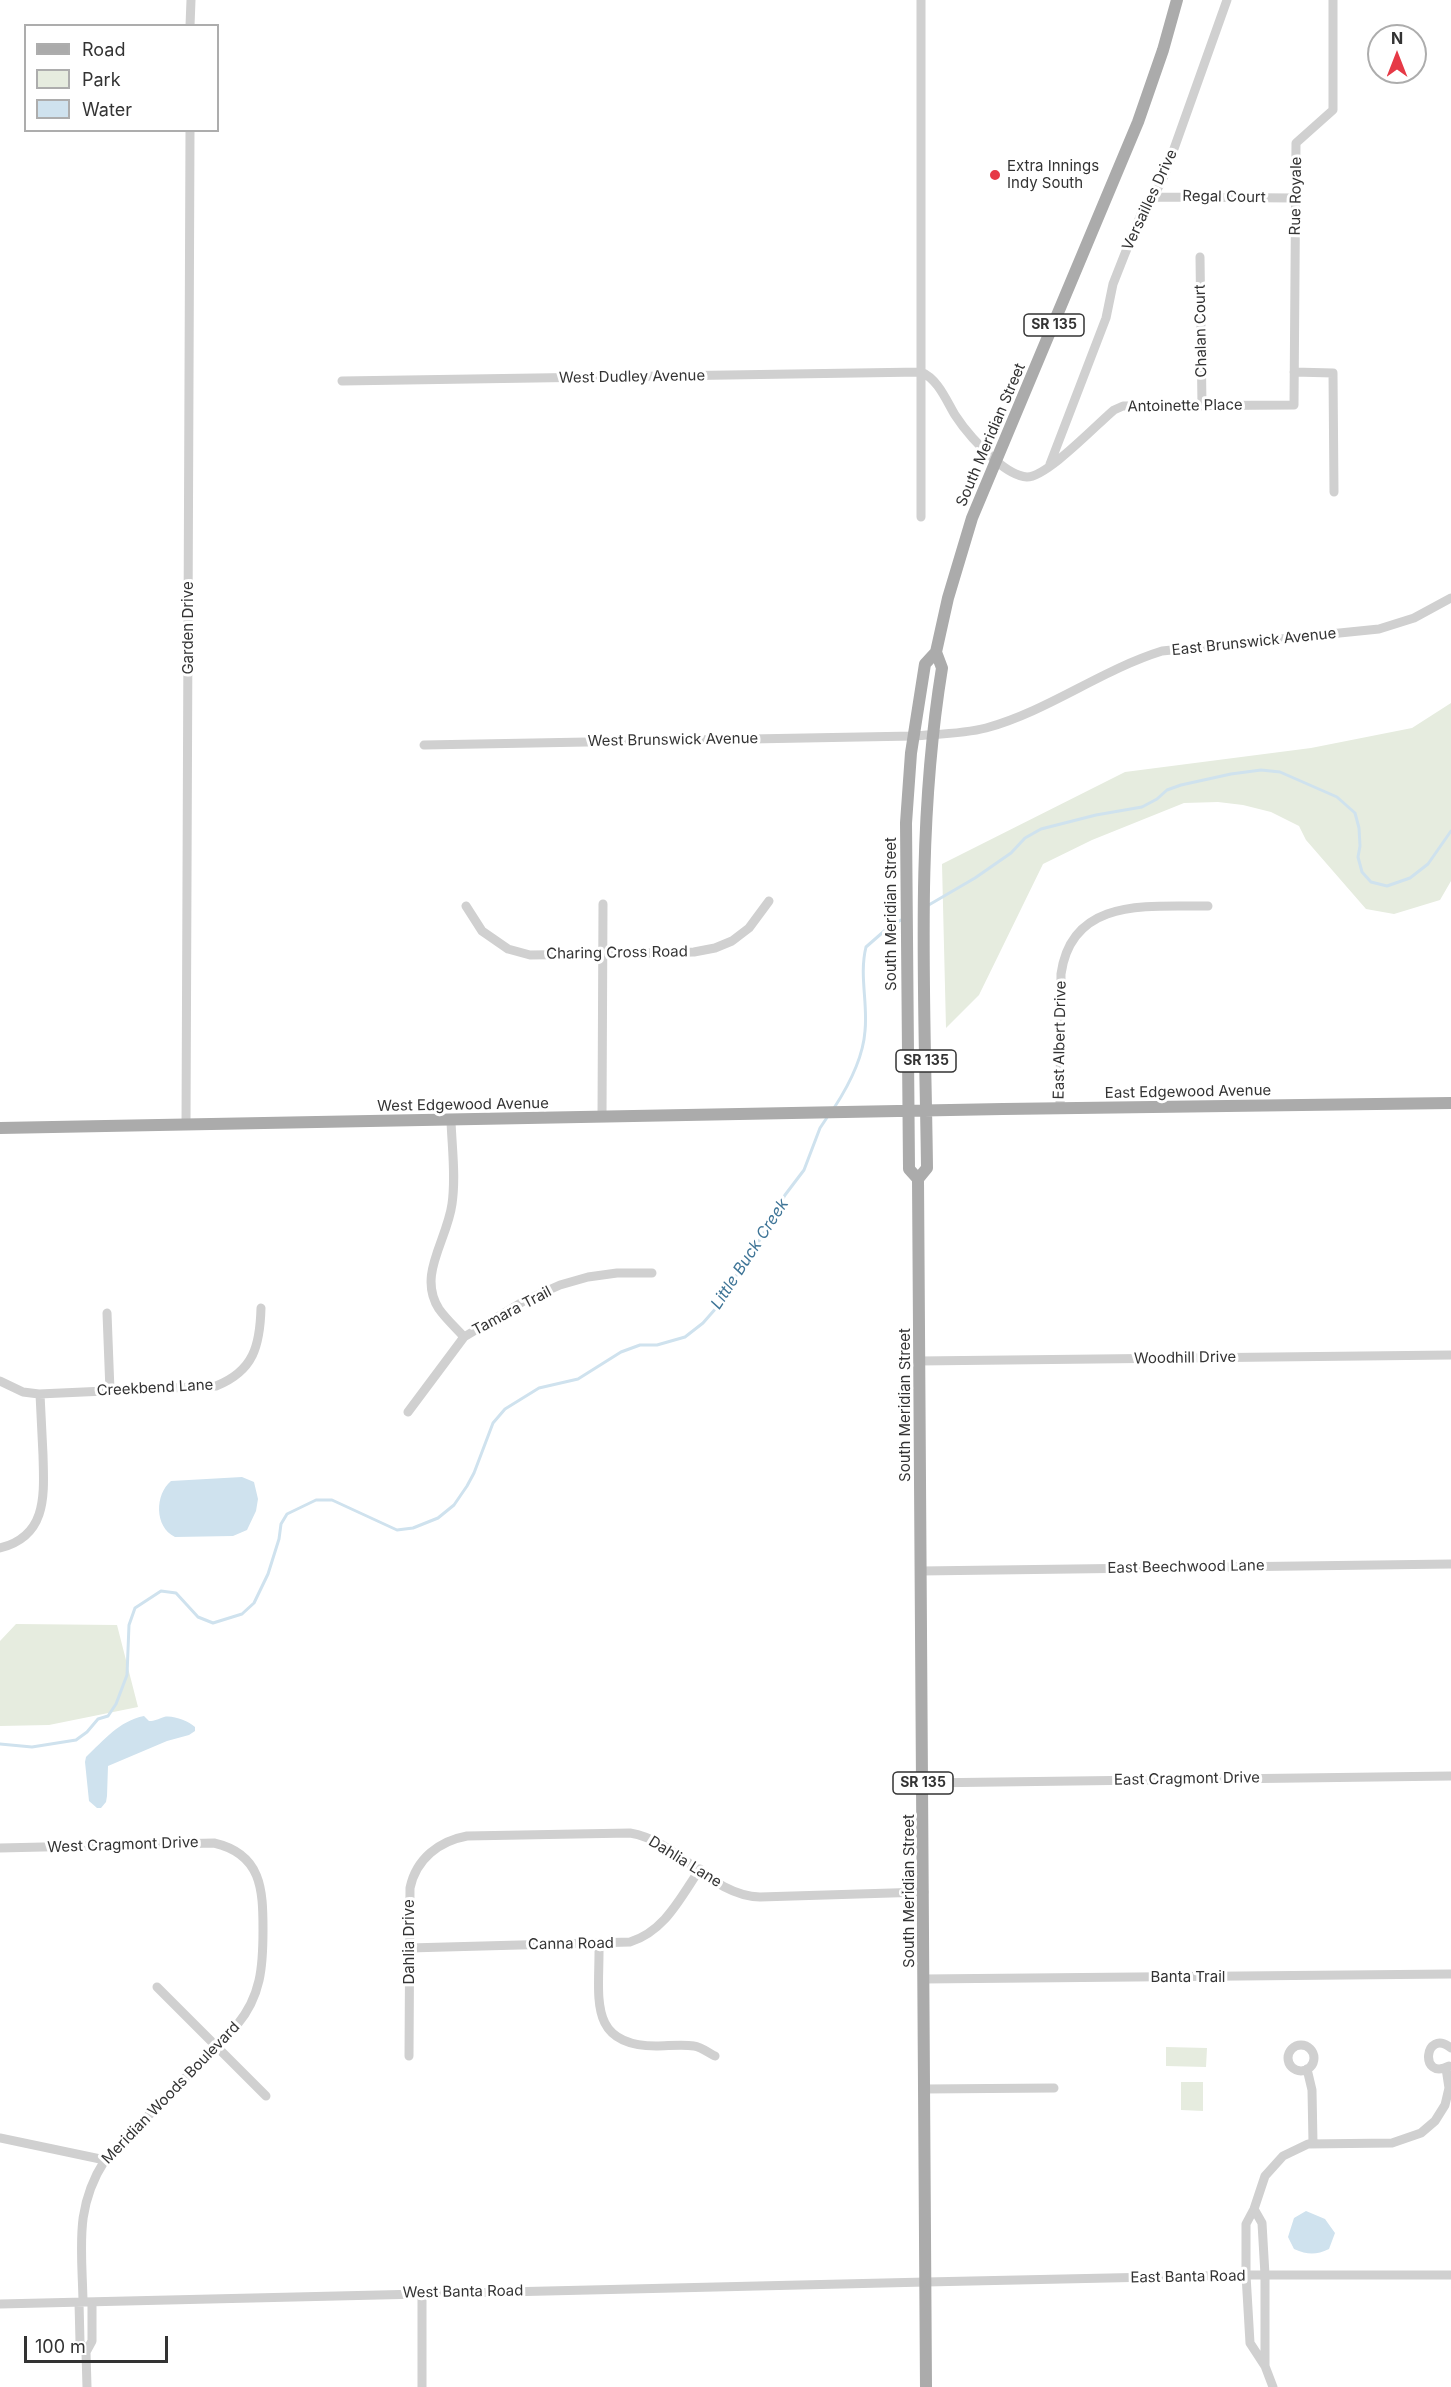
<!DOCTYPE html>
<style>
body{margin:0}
#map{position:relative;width:1451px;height:2387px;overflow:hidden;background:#fff;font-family:Inter,sans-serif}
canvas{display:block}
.legend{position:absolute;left:24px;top:24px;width:195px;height:108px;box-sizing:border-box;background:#fff;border:2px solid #adadad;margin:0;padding:8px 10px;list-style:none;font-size:18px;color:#333}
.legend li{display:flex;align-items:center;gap:12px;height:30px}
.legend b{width:30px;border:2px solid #adadad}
.north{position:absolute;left:1367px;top:24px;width:60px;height:60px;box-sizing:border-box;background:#fff;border:2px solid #adadad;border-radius:50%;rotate:0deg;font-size:16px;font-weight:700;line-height:24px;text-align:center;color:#333}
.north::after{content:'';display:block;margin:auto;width:21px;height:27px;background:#e63946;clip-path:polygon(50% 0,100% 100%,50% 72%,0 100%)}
.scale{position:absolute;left:24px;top:2336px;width:144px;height:27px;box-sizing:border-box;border:3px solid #333;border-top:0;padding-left:8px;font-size:18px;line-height:21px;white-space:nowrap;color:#333;-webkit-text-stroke:4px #fff;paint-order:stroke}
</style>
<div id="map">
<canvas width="1451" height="2387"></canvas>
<ul class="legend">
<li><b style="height:8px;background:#ababab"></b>Road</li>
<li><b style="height:16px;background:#e6ecdf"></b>Park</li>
<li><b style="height:16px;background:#cfe2ee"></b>Water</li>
</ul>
<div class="north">N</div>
<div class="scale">100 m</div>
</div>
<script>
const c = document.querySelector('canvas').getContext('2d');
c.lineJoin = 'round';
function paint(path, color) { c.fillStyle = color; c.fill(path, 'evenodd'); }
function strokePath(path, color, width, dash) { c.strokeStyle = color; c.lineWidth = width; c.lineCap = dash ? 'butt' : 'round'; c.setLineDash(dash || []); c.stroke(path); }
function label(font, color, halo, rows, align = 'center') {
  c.font = font + ' Inter,sans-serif'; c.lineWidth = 6; c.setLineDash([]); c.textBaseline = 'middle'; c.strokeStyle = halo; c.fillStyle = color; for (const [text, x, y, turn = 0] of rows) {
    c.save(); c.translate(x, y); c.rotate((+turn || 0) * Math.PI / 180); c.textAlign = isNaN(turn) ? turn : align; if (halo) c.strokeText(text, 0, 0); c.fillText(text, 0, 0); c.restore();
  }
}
paint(new Path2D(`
 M1451,703V881L1440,900L1394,914L1366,909L1306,840L1299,826L1271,812L1243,805L1218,802L1184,803L1092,840L1043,864L979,995L946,1028L942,864L1125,772L1311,748L1412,728Z
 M16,1624L117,1625L138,1707L49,1725L0,1726V1641Z
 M1166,2047L1207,2048L1206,2067L1166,2066Z
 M1181,2082H1203V2111L1181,2110Z`), '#e6ecdf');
paint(new Path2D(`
 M242,1477L254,1482L258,1499L256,1511L247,1530L233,1536L175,1537C154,1527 155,1494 171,1481Z
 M144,1716L149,1721C155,1721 158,1719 164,1717C173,1715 188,1721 195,1727V1731L189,1735L167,1741L108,1766L107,1796L106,1802L101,1808H97L89,1801L85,1762L86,1757C104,1740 119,1721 144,1716Z
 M1306,2211L1325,2219L1335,2233L1329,2249C1316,2255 1308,2255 1294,2249L1288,2237L1294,2218Z`), '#cfe2ee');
strokePath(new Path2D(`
 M927,906L975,878L1011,853L1025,838L1041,829L1096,815L1142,807L1157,799L1167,790L1181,785L1231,774L1261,770L1280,772L1337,797L1355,813L1359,828L1360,846L1358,857L1362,872L1371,882L1387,886L1410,878L1428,864L1451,831
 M834,1108C849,1085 863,1059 865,1031C868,1003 859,975 866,947L890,926L903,919
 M0,1744L32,1747L76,1740L87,1732L98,1719L108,1716L116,1704L127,1675L129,1625L135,1608L161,1591L176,1593L198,1617L213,1623L242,1614L254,1603L268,1574L279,1539L281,1524L287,1514L316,1500H332L397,1530L413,1528L438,1518L454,1505L467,1486L474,1473L493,1423L505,1409L539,1388L578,1379L621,1352L640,1345H657L685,1337L703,1323L724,1299L736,1276L750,1257L785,1195L804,1170L820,1128L828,1116`), '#cfe2ee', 3);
strokePath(new Path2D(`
 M921,0V517
 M190,26L191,0
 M1153,197L1295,198
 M1200,257L1202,406
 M1294,372L1333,373L1334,492
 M342,381L921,372C938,379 946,400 955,415C966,432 979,446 995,460C1003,467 1015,476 1027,477C1047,477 1096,425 1114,410L1123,406L1294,405L1296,143L1333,110V0
 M1050,464L1106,318L1113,284L1124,256L1144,207L1156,192L1165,174L1227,0
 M424,745L914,736C938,734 963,734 986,728C1048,711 1101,670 1162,651L1379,629L1414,618L1451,598
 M466,906L482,931L508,949L530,955L602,954L694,952L715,948L732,941L749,928L769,901
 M1060,1109L1061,974C1072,896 1150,907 1208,906
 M602,1117L603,904
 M451,1121C452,1148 456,1177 452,1204C447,1241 417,1275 439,1309C446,1319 456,1328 464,1337
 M186,1125L190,130
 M107,1313L110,1391
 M919,1361L1451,1355
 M0,1381L23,1392L39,1394L216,1386C254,1371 260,1345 261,1308
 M408,1412L464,1337L524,1301L560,1285L588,1277L617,1273H652
 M0,1548C48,1536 44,1494 43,1455C42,1435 41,1414 40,1394
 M921,1571L1451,1564
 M923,1783L1451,1776
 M0,1848L214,1843C262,1854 263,1890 263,1930C263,1967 261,1996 237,2025L105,2160C74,2208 82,2248 83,2301
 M599,1944C600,1996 586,2046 656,2046C668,2046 682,2044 694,2046C701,2047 709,2053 715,2056
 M409,1948L630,1942C665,1931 680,1898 700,1869
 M924,1979L1451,1974
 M157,1987L266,2096
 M1288 2058a13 13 0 1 1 26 0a13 13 0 1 1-26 0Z
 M409,2056L410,1888C416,1859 439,1841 467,1836L630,1833C679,1841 711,1896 760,1897L924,1892
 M1449,2066C1419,2082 1424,2027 1451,2048
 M1307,2069L1312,2090L1313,2143
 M925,2089L1054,2088
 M0,2138L105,2160
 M1254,2209L1262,2223L1265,2275V2366
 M422,2293V2387
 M79,2302L80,2342L86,2352L87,2387
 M0,2304L926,2282L1246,2275H1451
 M86,2352L92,2341V2302
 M1273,2387L1265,2366L1250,2343L1246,2275V2224L1254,2209L1265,2176L1283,2156L1308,2144L1392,2143L1421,2133L1435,2121L1445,2105L1449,2088L1446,2068`), '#d0d0d0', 9);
strokePath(new Path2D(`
 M0,1128L1003,1109L1451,1103
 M918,1179L909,1169L906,823L911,753L925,664L936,652L948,598L972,518L1138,122L1163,50L1177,0
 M926,2387L918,1179L927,1168C925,1001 915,833 942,668L936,652`), '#ababab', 12);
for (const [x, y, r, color] of [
 [995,175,6,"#e63946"]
]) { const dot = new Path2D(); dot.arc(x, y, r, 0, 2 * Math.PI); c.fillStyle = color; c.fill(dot); strokePath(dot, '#fff', 2); }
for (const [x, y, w] of [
 [1054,325,60],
 [926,1061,60],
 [923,1783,60]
]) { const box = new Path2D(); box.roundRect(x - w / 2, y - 11, w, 22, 4.5); c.fillStyle = '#fff'; c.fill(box); strokePath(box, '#333', 1.5); }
label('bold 14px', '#333', null, [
 ["SR 135",1054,325],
 ["SR 135",926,1061],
 ["SR 135",923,1783]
]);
label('15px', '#333', '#fff', [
 ["Extra Innings",1007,166],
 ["Indy South",1007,183]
], 'left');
label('15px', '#333', '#fff', [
 ["Rue Royale",1296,196,-89],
 ["Regal Court",1224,197,1],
 ["Versailles Drive",1150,200,-65],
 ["Chalan Court",1201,331,-91],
 ["West Dudley Avenue",632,377,-1],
 ["Antoinette Place",1185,406,-1],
 ["South Meridian Street",991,435,-67],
 ["Garden Drive",188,628,-90],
 ["East Brunswick Avenue",1254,642,-6],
 ["West Brunswick Avenue",673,740,-1],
 ["South Meridian Street",891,914,-90],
 ["Charing Cross Road",617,953,-1],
 ["East Albert Drive",1060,1040,-89],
 ["East Edgewood Avenue",1188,1092,-1],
 ["West Edgewood Avenue",463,1105,-1],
 ["Tamara Trail",512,1311,-28],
 ["Woodhill Drive",1185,1358,-1],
 ["Creekbend Lane",155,1388,-3],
 ["South Meridian Street",905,1405,-90],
 ["East Beechwood Lane",1186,1567,-1],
 ["East Cragmont Drive",1187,1779,-1],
 ["West Cragmont Drive",123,1845,-2],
 ["Dahlia Lane",685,1862,32],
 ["South Meridian Street",909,1891,-90],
 ["Dahlia Drive",409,1942,-90],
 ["Canna Road",571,1944,-1],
 ["Banta Trail",1188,1977],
 ["Meridian Woods Boulevard",171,2093,-46],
 ["East Banta Road",1188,2277,-1],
 ["West Banta Road",463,2292,-1]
]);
label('italic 16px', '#3f7597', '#fff', [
 ["Little Buck Creek",750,1254,-57]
]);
</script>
